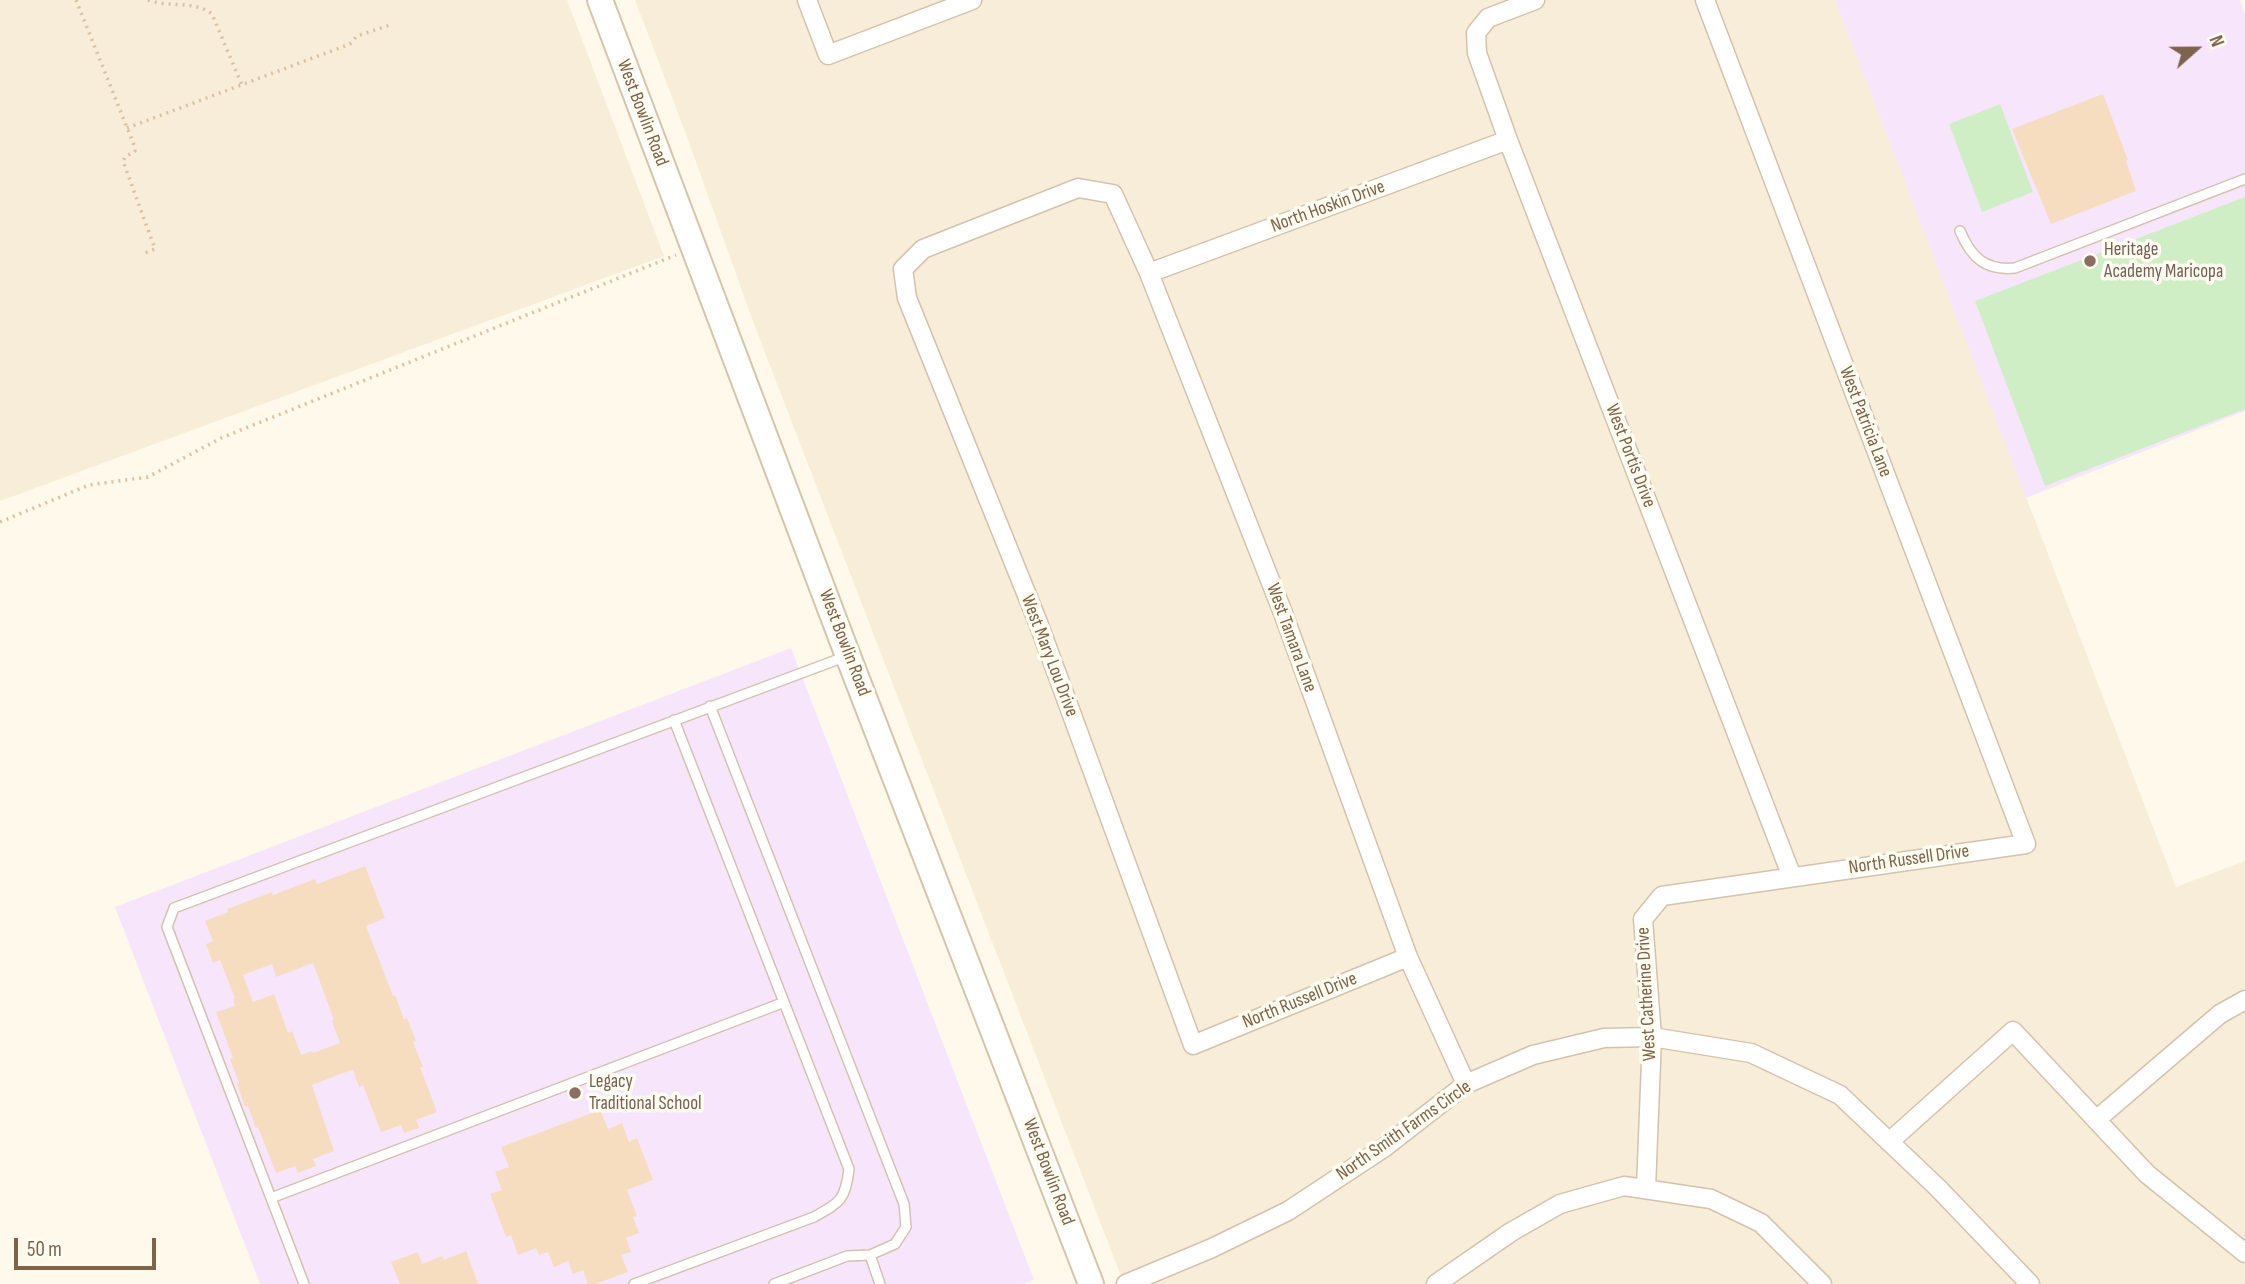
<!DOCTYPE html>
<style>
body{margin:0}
#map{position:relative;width:2245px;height:1284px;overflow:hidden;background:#fef9ea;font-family:"Sofia Sans Condensed",sans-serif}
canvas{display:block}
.north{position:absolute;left:2161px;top:14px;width:70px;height:70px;-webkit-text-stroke:5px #fffcf2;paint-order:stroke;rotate:69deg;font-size:19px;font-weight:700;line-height:28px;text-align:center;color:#7d634a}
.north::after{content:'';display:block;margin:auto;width:24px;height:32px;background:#7d634a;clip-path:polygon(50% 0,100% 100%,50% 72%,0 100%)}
.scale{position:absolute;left:14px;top:1238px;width:142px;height:32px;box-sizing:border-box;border:4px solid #7d634a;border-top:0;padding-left:9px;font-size:21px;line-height:24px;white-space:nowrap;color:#7d634a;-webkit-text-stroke:5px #fffcf2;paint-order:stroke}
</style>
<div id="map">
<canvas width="2245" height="1284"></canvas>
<div class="north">N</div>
<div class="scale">50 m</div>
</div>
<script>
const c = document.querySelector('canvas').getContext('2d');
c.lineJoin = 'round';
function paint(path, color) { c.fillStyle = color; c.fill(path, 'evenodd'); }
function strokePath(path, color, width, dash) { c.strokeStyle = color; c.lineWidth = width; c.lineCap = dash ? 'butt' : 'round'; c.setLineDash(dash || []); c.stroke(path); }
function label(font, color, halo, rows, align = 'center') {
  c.font = font + ' "Sofia Sans Condensed",sans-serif'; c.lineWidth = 7; c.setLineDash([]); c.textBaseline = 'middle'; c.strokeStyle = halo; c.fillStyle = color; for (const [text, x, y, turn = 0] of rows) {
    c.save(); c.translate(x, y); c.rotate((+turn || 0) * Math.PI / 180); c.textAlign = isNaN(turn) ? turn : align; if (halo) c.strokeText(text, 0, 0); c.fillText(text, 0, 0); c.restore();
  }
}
paint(new Path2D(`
 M0,0H567L664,256L0,501Z
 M635,0H1835L2176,887L2245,861V1284H1124L754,324L686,134Z`), '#f7edd8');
paint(new Path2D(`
 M1835,0H2240L2245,15V411L2026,498Z
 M791,648L1034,1280L1023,1284H260L115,907Z`), '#f7e6fb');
paint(new Path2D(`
 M2000,104L2033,192L1982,212L1949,124Z
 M2245,197V409L2045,486L1975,301Z`), '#d0eec6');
paint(new Path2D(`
 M2103,94L2128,160L2126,161L2136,191L2051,224L2012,129Z
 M365,866L385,918L366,926L393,996L395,995L404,1019L407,1018L416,1041L413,1042L423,1067H420L437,1112L416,1120L419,1128L404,1133L401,1125L381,1132L363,1085L359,1087L353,1070L340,1074L312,1085L334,1151L313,1159L316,1166L298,1173L295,1166L276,1173L258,1127L256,1128L248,1106L245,1107L237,1084L239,1083L230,1059L233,1058L216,1012L235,1006L233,999L235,998L220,960L213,963L206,944L213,941L205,921L228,912L227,909L272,892L273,895L315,879L317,884ZM313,963L334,1020L332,1021L340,1043L313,1053L312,1051L301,1055L292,1031L288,1033L274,994L253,1002L243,975L272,964L276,977Z
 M600,1110L608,1129L622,1123L629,1142L637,1138L653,1180L627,1190L637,1216L633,1217L639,1233L626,1238L631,1252L621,1255L628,1272L595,1284H588L583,1270L573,1274L568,1261L554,1267L548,1252L539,1255L536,1248L518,1255L511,1235L506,1237L490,1194L502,1190L495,1172L509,1167L501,1147Z
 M466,1251L478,1284H400L391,1262L418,1252L422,1264L442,1256L444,1260Z`), '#f6ddbf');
const lane = new Path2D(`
 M1960,231C1971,257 1985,271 2015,268L2245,179
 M710,706L904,1204L906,1227L895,1244L870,1255L880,1284
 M271,1198L782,1003
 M304,1284L167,927L174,908L847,656
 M634,1284L814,1217C841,1202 845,1200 849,1169L674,720
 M774,1284L847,1256L870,1255`);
const street = new Path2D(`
 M807,0L828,55L972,0
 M1535,0L1488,18L1476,33L1477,53L1508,140L1792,877
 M1149,273L1508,140
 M1408,957L1193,1045L1039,625L907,298L903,269L923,249L1078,188L1113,194L1149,273L1283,613L1408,957L1466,1084
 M2096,1120L2220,1014L2245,1000
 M1889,1142L2013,1031L2147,1174L2245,1253
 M1646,1188L1652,1037L1643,919L1662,896L2026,844L1705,0
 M1126,1284L1212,1248L1288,1211L1385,1147L1466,1084L1533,1055L1604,1038L1652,1037L1751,1053L1840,1095L1938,1188L2030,1284
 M1436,1284L1511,1232L1560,1204L1624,1186L1711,1199L1761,1223L1822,1284`);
const secondary = new Path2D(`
 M600,0L848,656L1091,1284`);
strokePath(lane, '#d3c3ae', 12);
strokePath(street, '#d3c3ae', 21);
strokePath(secondary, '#d6c5ab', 28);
strokePath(new Path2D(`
 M76,0L134,145L135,151L125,157L123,161L155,249L142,254
 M148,0C170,8 194,0 212,14L242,85
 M127,128L350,44L357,36L390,25
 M0,522L89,485L148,477L221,438L676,255`), '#dcc1a1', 3.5, [2, 5]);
strokePath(lane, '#fff', 9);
strokePath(street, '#fff', 18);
strokePath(secondary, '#fff', 24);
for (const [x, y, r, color] of [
 [2090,261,7,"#8d6e63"],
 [575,1093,7,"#8d6e63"]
]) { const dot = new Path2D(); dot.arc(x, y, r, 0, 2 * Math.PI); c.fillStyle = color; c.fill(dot); strokePath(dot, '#fffcf2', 2.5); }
label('19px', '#7d634a', '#fffcf2', [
 ["West Bowlin Road",642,113,69],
 ["North Hoskin Drive",1328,207,-20],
 ["West Patricia Lane",1865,422,69],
 ["West Portis Drive",1630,456,69],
 ["West Tamara Lane",1291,638,70],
 ["West Bowlin Road",844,643,69],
 ["West Mary Lou Drive",1049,656,69],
 ["North Russell Drive",1909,860,-8],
 ["West Catherine Drive",1647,994,-93],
 ["North Russell Drive",1300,1001,-22],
 ["North Smith Farms Circle",1404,1131,-35],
 ["West Bowlin Road",1048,1172,69]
]);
label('19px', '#785e54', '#fffcf2', [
 ["Heritage",2104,250],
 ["Academy Maricopa",2104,272],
 ["Legacy",589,1082],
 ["Traditional School",589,1104]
], 'left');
</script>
